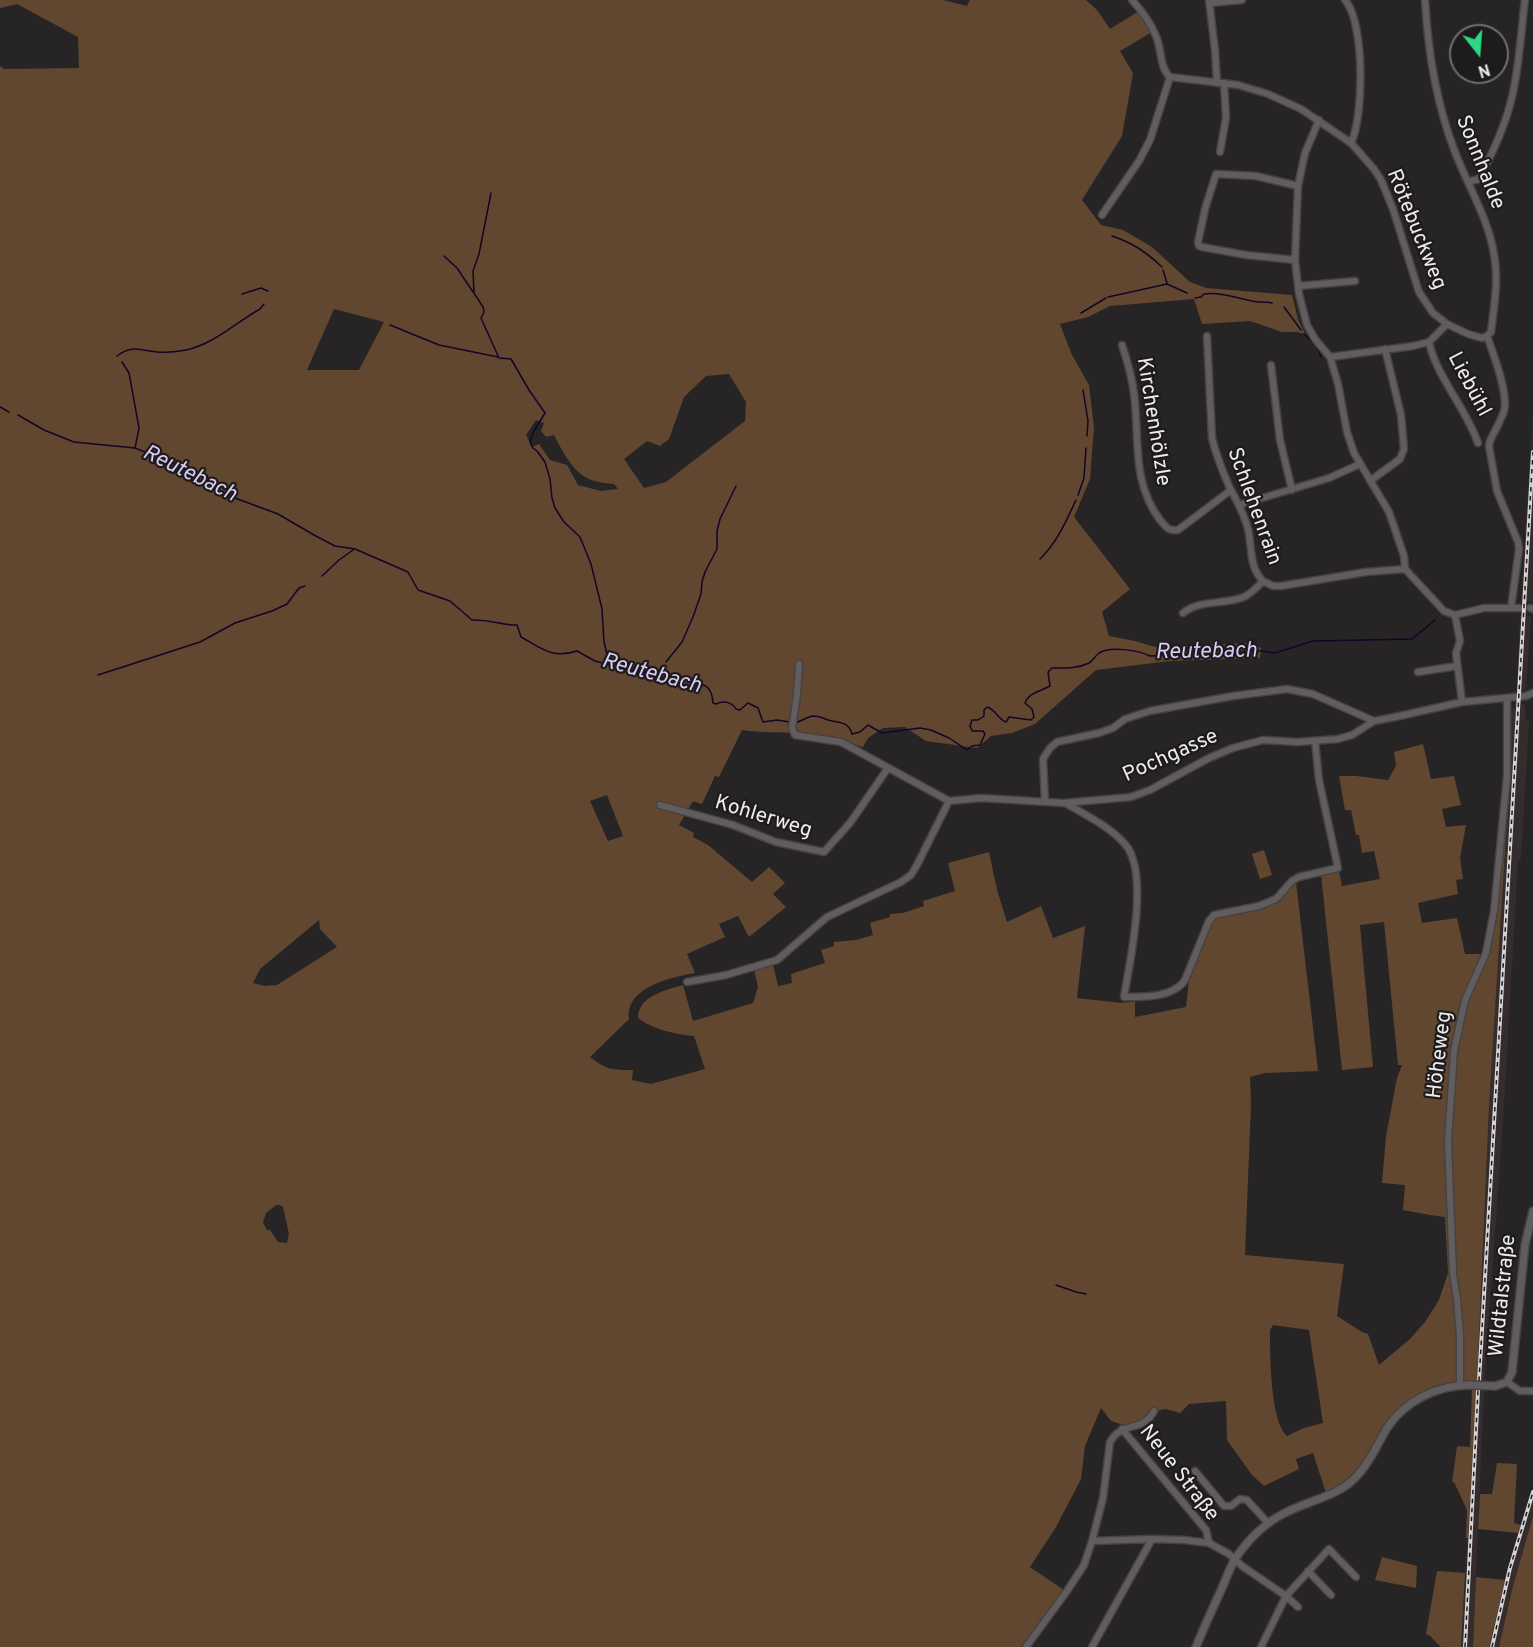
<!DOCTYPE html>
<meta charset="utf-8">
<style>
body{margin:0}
#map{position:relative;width:1533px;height:1647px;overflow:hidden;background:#272425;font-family:Overpass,sans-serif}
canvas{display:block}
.north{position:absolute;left:1449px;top:24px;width:60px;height:60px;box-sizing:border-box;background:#1e1b1c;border:2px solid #716e6f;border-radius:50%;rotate:163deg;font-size:16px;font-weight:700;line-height:24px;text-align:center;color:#eeebec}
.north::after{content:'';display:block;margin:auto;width:21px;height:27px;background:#2bd884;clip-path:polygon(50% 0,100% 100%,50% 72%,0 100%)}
</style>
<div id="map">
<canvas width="1533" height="1647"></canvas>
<div class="north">N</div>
</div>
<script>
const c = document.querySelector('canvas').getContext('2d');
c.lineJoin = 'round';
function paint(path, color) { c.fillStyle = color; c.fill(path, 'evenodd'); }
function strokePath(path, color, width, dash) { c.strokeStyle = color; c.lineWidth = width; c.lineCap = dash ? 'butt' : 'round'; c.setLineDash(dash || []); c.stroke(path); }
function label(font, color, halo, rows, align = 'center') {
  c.font = font + ' Overpass,sans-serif'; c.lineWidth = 4.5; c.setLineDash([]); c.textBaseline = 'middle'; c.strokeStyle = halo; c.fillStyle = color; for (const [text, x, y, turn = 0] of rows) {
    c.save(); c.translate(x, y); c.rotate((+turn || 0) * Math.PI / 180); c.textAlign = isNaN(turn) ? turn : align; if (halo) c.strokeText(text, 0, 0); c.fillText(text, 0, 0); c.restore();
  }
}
paint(new Path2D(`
 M1533,411V601L1530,602H1521Z
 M1520,616H1531L1526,691L1517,690Z
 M1516,703L1525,704L1526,721H1529L1521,859L1518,860L1504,1106L1484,1390L1473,1644L1498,1606L1508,1567L1533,1488V1516L1512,1590L1499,1647H1461L1477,1382L1489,1106L1507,818L1506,802L1510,708H1515Z`), '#352c2e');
paint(new Path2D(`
 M0,0H943L967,6L970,0H1086L1097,10L1110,29L1139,11L1152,32L1120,51L1133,73L1122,136L1082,200L1101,225L1123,230L1152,247L1190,282L1206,288L1292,295L1298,319L1305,334L1297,332H1282L1250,321L1202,324L1194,299L1110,306L1088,317L1060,324L1072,355L1089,385L1094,427L1090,479L1074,517L1130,589L1102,612L1109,636L1135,641L1155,647L1253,643L1261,648L1260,658L1170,661L1096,670L1035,724L1012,733L991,736L977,748L926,741L905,727L883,728L868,738L863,747C842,741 820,736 798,733C780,732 761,733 742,730L719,777L715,776L702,804L693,801L679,825L694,833L693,837L708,845L752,882L769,867L785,883L773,894L786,907L749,937L738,916L719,924L725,937L687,954L695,973C672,977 625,987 629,1019L590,1057C606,1070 613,1070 633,1070L632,1080L651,1084L705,1069L694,1036C674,1034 654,1030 638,1018C638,996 666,990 683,985L693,1021L753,1003L758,987L754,969L773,964L778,986L792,983L791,974L825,963L821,950L834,946V942L856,940L873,935L870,923L890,917V914L903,913L924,906L923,901L955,891L948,863L989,852L997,890L1007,922L1041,906L1053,938L1085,926L1077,998L1122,1003L1135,1001V1017L1186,1007L1189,979L1214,918L1260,909L1278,902L1296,882L1318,1071L1265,1073L1250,1077L1251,1104L1245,1255L1344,1264L1337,1316L1362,1332L1368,1334L1379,1365L1410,1339L1425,1322L1439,1300L1448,1273L1445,1217L1430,1215L1403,1210L1405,1185L1382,1183L1386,1136L1397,1078L1402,1065H1398L1384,922L1360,925L1373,1067L1342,1070L1321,875L1339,871L1342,886L1380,879L1374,851L1362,853L1359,835H1356L1351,810H1345L1339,776H1356L1388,780L1396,766L1394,752L1423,744L1431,779L1454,776L1461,805L1442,809L1446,827L1466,825L1460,858L1463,879L1456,880L1458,894L1418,903L1422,923L1457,918L1465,954H1488L1507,818L1489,1106L1477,1382H1470L1469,1389C1444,1389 1414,1401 1397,1421C1384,1437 1375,1457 1364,1474L1356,1471L1343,1483L1326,1493L1313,1453L1296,1459L1299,1469L1264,1486L1252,1475L1227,1440L1226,1401L1189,1404L1180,1413L1166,1409L1153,1411L1138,1424L1123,1425L1111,1421L1101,1408L1085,1446L1081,1479L1056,1527L1030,1567L1064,1590L1021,1647H0V66L4,69L79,68L78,37L17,4L0,8ZM334,309L384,322L359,370H307ZM729,374L746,402L745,421L666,482L644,488L624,459L647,441L660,446L669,439L684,397L706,376ZM536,420L544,423L541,431L546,437L554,435C563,452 575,477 595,481C601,483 608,483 614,484L618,489L601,491L578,485L567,465L550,460L539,444L532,447L526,435ZM607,795L623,836L608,841L590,801ZM319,920L320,929L337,947L277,985L265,986L253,983L260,969ZM276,1205H280L283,1207L289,1234L287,1243L278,1242L270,1230H267L263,1223L266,1213ZM1273,1325L1309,1330L1323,1423L1304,1428L1287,1436C1270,1421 1270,1353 1270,1330Z
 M1264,850L1272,875L1260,879L1252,854Z
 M1472,1389H1476L1468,1538H1466L1467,1510L1454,1482H1452L1457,1446L1470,1447Z
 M1497,1463L1517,1464L1514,1523L1521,1525L1518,1533L1478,1529L1480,1494H1492Z
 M1533,1516V1647H1499L1512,1590Z
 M1382,1557L1417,1566L1416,1588L1375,1580Z
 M1437,1571L1465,1573L1461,1647H1441L1430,1636L1426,1634Z
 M1476,1577L1505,1580L1489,1647H1473Z`), '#624730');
strokePath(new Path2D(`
 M491,193L479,254L473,271L474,293L483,307L484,312L481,318L499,358L511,359L529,390L545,413L534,431L530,442L533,448L537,451L545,462L550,479L552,498L555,508L564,522L580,537L591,564L602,609L604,642L607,654V663
 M1112,236C1133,243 1146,252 1162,267
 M444,256L457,268L473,292
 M1163,270L1167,283
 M242,294L261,288L268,291
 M1108,297L1167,284L1187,293
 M1195,298L1201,297L1204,294C1221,292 1236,298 1252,301C1259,303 1265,301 1272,303
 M1284,307L1301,330
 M1081,313L1106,298
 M390,325L439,345L498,357
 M1304,334C1312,341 1318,346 1321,357
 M117,356C133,344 140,351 157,352C167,353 176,352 186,350C214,344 235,323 260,309L264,304
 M122,362L129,373L139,428L135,448
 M1083,390L1088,421L1087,436
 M0,407L9,412
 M18,415L44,430L74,442L135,448L175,464L208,488L278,514L314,535L335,546L355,549L408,572L418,590L450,601L472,620C488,619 501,625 517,625L521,637C543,649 552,659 577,651L595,661L630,670L648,673L653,676L673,679L689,687C704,681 712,686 713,703L716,704C723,700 732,702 736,709L740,710L748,703L758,708L763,722L777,720L790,722
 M1078,495L1084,478L1086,448
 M1040,559C1057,543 1066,521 1076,500
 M322,576L339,560L353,550
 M666,662L682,642L693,617L701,594L702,582L705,572L717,549V531L720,519L736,486
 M98,675L200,642L235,623L272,611L287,604L299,588L305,586
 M654,675L662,667
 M795,723C801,721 807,717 813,716C819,716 823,718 828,720C840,723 848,721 852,734L860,732L868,725L882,733L920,728L931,730L949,738L967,750L972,746L980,745L985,734L983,731H972L970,726L972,720H978L984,716V710L987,707C996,710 998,719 1006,722L1009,717L1031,720L1034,717L1032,709L1025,703C1028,693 1041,691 1050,686L1048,672L1052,668C1064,668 1077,669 1089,663C1093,661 1095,656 1099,653C1110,646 1138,650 1150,656L1197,654L1209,657L1254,650L1275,653L1313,641L1412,639L1435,620
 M1056,1285L1076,1292L1086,1294`), '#130528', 1.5);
const minor = new Path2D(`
 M1132,0C1141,10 1151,24 1156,36C1162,49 1159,67 1170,77
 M1209,0L1215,50L1217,83
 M1345,0C1365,22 1364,117 1351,143
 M1425,0C1428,52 1436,103 1455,152C1468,186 1488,218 1494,254C1499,280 1494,306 1491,332L1487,336
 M1210,3L1242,0
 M1170,77L1238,85L1268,94L1301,109L1351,143L1374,169L1381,180L1393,209L1419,292L1433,313L1447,324L1468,334L1482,338L1487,336
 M1319,120L1305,153L1298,186L1295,260L1299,294L1307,325L1315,339L1330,357L1338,384L1347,432L1354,453L1389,512L1404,556L1405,569
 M1220,152L1226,118L1224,83
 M1468,182L1479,179C1490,158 1500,137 1507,115C1519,78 1520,38 1525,0
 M1102,215L1139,161L1150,140L1170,77
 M1295,260L1246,255L1202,247L1199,246L1198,242L1205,209L1216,174L1256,176L1298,186
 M1298,286L1355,281
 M1207,336L1212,438C1216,455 1222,470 1229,486C1236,500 1244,513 1248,529C1252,546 1249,568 1263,581
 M1487,336C1493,353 1509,394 1504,411C1501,421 1494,432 1490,441L1489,446L1497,491L1518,542L1519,549L1511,608
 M1429,342C1436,376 1466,408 1478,443
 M1122,345C1127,360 1132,377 1134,394C1140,439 1131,481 1160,520C1166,527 1168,531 1178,530L1231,490
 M1330,357L1413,346L1429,342L1447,324
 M1271,365L1280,440L1292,490
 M1370,481L1400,459L1404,449L1401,415L1385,349
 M1239,505L1329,478L1360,464
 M1405,569L1444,611L1455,615L1484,608H1519
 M1530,608L1533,609
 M1183,613C1201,599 1224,605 1244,597C1252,593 1257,587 1263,581L1273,586H1281L1366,572L1405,569
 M1455,615L1460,641L1456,653L1462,702
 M799,664L797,695L792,728L795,735L841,742L949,801L981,798L1064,803L1131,797L1150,790L1209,758L1233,748L1263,740L1298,742L1338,739L1352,735L1374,721L1395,717L1462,702L1526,696L1533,693
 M1418,672L1457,666
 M1045,801L1043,759L1050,748L1057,742L1099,733L1113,728L1125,719L1150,711L1233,696L1287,689L1313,694L1374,721
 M1065,803C1084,814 1115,829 1128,848C1148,880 1130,961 1124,997C1143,997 1173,998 1185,980L1209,921L1214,915L1259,906L1271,901L1276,899L1292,881L1299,877L1338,868L1319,780L1315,741
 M660,805L733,825L776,842L824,852L850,823L888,768
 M687,982L726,975L777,960L827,917L901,882L911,875L917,865L949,801
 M1507,1382L1520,1391H1533
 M1460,1386V1336L1457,1299L1453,1274L1448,1141L1454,1051L1465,1000L1486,953L1494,911L1507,776V698
 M1122,1429L1206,1530L1209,1543
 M1195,1471L1224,1506H1231L1240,1499L1247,1500L1268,1523
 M1092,1541L1152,1539L1184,1540L1209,1543L1229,1554L1242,1566L1286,1596L1261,1647
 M1308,1571L1331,1595
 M1298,1607L1286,1596L1329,1549L1356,1577
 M1026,1647L1067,1591L1084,1565L1092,1541L1103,1498L1110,1442C1123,1420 1142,1433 1154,1411
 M1092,1647L1152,1539`);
const tertiary = new Path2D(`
 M1495,1386L1507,1382L1512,1372L1525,1245L1533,1211
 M1196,1647C1204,1627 1213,1608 1222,1588C1226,1579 1230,1568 1235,1559C1247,1541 1263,1525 1281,1515C1305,1501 1335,1498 1355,1478C1369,1464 1377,1445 1387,1428C1405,1401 1437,1385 1470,1385`);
strokePath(minor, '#454243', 9);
strokePath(tertiary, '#454243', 10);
strokePath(minor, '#615d5e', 6);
strokePath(tertiary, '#615d5e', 7);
const rail = new Path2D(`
 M1479,1381L1533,452
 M1465,1647L1478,1390
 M1492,1647L1510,1568L1533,1492`);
strokePath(rail, '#d6d3d4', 4);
strokePath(rail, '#1e1b1c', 1.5, [4.5]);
const tertiaryBridge = new Path2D(`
 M1470,1385L1495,1386`);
strokePath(tertiaryBridge, '#454243', 10, []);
strokePath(tertiaryBridge, '#615d5e', 7);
label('21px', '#eeebec', '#1e1b1c', [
 ["Sonnhalde",1479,163,68],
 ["Rötebuckweg",1415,230,68],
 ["Liebühl",1468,385,62],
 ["Kirchenhölzle",1152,422,81],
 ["Schlehenrain",1253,507,70],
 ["Pochgasse",1171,757,-24],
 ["Kohlerweg",763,818,17],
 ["Höheweg",1441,1055,-83],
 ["Wildtalstraße",1504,1296,-84],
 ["Neue Straße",1178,1474,52]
]);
label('italic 22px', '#d8ccf7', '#1e1b1c', [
 ["Reutebach",189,475,26],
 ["Reutebach",1206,653,-1],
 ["Reutebach",651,675,15]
]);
</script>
